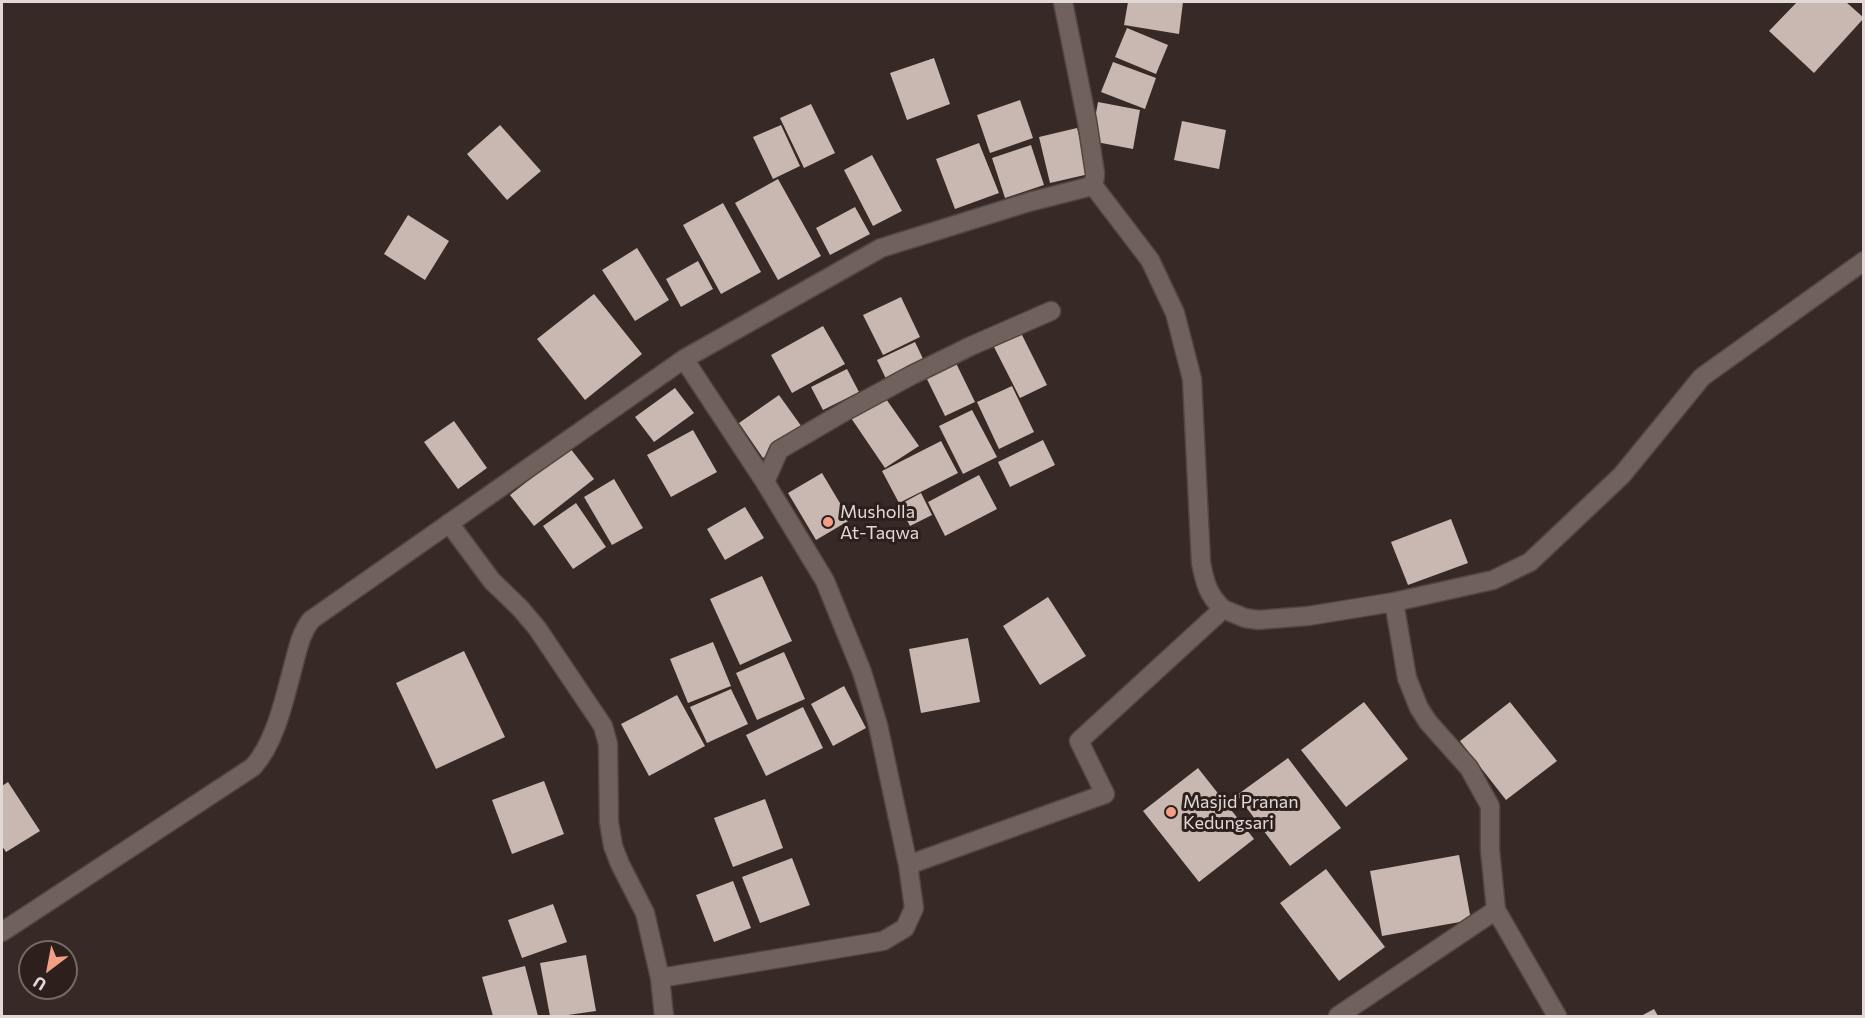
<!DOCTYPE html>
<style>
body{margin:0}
#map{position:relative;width:1865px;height:1018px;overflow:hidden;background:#372925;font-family:Commissioner,sans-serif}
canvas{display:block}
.frame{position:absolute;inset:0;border:3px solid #e2d9d6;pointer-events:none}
.north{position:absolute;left:18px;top:940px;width:60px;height:60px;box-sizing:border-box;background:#2d1f1b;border:2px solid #756966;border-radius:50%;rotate:212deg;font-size:16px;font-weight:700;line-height:24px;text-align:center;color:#e2d9d6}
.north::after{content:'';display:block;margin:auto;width:21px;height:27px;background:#f39f85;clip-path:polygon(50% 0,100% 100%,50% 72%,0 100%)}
</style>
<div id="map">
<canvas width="1865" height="1018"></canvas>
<div class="frame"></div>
<div class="north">U</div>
</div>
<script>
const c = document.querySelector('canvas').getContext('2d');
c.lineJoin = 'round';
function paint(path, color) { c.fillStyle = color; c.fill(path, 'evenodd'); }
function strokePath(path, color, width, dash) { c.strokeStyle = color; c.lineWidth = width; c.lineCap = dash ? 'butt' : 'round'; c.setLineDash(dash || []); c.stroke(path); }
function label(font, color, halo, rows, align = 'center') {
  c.font = font + ' Commissioner,sans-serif'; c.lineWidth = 6; c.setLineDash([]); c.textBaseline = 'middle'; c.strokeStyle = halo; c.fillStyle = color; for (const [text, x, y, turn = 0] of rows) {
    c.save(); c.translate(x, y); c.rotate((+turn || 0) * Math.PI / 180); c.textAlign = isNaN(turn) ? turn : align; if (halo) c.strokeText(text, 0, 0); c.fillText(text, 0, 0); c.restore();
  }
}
paint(new Path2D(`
 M1128,2H1183L1179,34L1124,25Z
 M1797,2H1846L1864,18L1814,73L1769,31Z
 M1127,28L1168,45L1156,74L1115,57Z
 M934,58L950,104L907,120L890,73Z
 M1113,62L1156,78L1145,109L1101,92Z
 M1020,100L1033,138L990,153L977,115Z
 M1098,102L1140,110L1133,149L1091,141Z
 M811,104L835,153L804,168L780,118Z
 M1182,121L1226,130L1219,169L1174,160Z
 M500,125L541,171L507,200L467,154Z
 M781,125L800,166L773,179L753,137Z
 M1077,128L1089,174L1050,183L1039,137Z
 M979,143L999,193L955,209L936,159Z
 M1031,145L1044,185L1005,198L992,158Z
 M872,155L902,211L873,226L844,170Z
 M778,179L821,256L778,280L735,203Z
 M723,203L761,272L721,294L683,225Z
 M855,207L870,234L830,255L816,228Z
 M408,215L449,241L425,280L384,254Z
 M637,248L669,300L635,321L602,270Z
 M698,261L713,289L681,307L666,279Z
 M594,294L642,354L585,400L537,339Z
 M901,297L920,337L883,355L863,315Z
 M823,326L845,364L792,393L771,355Z
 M1020,331L1047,385L1020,398L993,345Z
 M915,342L926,365L888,383L877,360Z
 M955,361L975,402L945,416L925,375Z
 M847,369L859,392L823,410L811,387Z
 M1012,386L1034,432L999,449L977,402Z
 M675,388L694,413L654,442L635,417Z
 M779,395L804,430L763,458L739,423Z
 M884,396L919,446L885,468L851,418Z
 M972,410L997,457L963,474L939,426Z
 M454,421L487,468L458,489L424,442Z
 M693,430L717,472L671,497L647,455Z
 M1043,440L1055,465L1010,487L998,462Z
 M941,441L958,473L899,503L882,471Z
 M570,448L594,479L534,526L510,495Z
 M822,473L850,520L816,540L788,493Z
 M979,475L997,509L945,536L928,502Z
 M614,479L643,528L612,545L584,497Z
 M921,493L932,515L910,526L899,505Z
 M576,503L606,547L573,569L543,526Z
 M745,507L764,538L725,560L707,529Z
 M1451,519L1468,563L1408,585L1391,542Z
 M762,576L792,641L740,665L710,599Z
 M1048,597L1086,656L1040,685L1003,626Z
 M968,638L980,702L921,713L909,649Z
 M713,642L731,686L688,703L670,659Z
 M464,651L505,737L436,769L396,683Z
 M784,652L805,699L757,720L736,673Z
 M844,686L866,728L833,746L811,704Z
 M731,689L748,724L707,743L690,707Z
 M677,695L705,746L649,776L621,724Z
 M1364,702L1408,759L1346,807L1301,750Z
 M1510,702L1557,761L1506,800L1460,741Z
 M803,707L823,748L766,776L746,735Z
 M1288,758L1341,828L1290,866L1237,795Z
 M1198,768L1254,839L1199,882L1143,811Z
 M544,781L564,834L512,854L492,800Z
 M8,782L40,831L6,852L2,846V786Z
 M765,799L783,848L733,867L714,818Z
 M1459,855L1471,920L1382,936L1370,871Z
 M792,858L810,905L760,923L742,877Z
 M1326,869L1385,947L1339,981L1280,903Z
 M733,881L751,928L714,942L696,895Z
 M553,904L567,942L522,958L508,920Z
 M586,955L596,1011L561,1016H550L540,963Z
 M525,966L538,1016H493L482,977Z
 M1654,1009L1658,1016H1641Z`), '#c9b7b1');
const minor = new Path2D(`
 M1063,2L1087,121L1095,173C1095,180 1094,183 1088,187L1029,202L881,248L684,359L765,482L825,581L862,672L878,725L908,865L1105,794L1079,741L1223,609L1245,618L1258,620L1308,616L1394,602L1493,580L1530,562L1622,475L1702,377L1864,261
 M1092,184L1150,260L1175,313L1192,379L1201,563C1205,583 1208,595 1223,609
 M765,482L779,450L849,409L912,375L971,346L1051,311
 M449,523L492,581L520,608L537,628L603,726L608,744L609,822L613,846L620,864L645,913L660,978L664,1016
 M1496,910L1557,1016
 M2,932L253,767C276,742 285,696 294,663C298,648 301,633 311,620L684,359
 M660,978L883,941L905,928L914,908L908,865
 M1338,1016L1496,910L1490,850V806L1469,768L1428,722L1419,708L1407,678L1394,602`);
strokePath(minor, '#514642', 21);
strokePath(minor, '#71615c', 18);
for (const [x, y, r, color] of [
 [828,522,6,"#f39f85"],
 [1171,812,6,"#f39f85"]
]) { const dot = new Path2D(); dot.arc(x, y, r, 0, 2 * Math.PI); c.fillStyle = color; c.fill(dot); strokePath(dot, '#2d1f1b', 2); }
label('18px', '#e2d9d6', '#2d1f1b', [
 ["Musholla",840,512],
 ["At-Taqwa",840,533],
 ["Masjid Pranan",1183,802],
 ["Kedungsari",1183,823]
], 'left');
</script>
